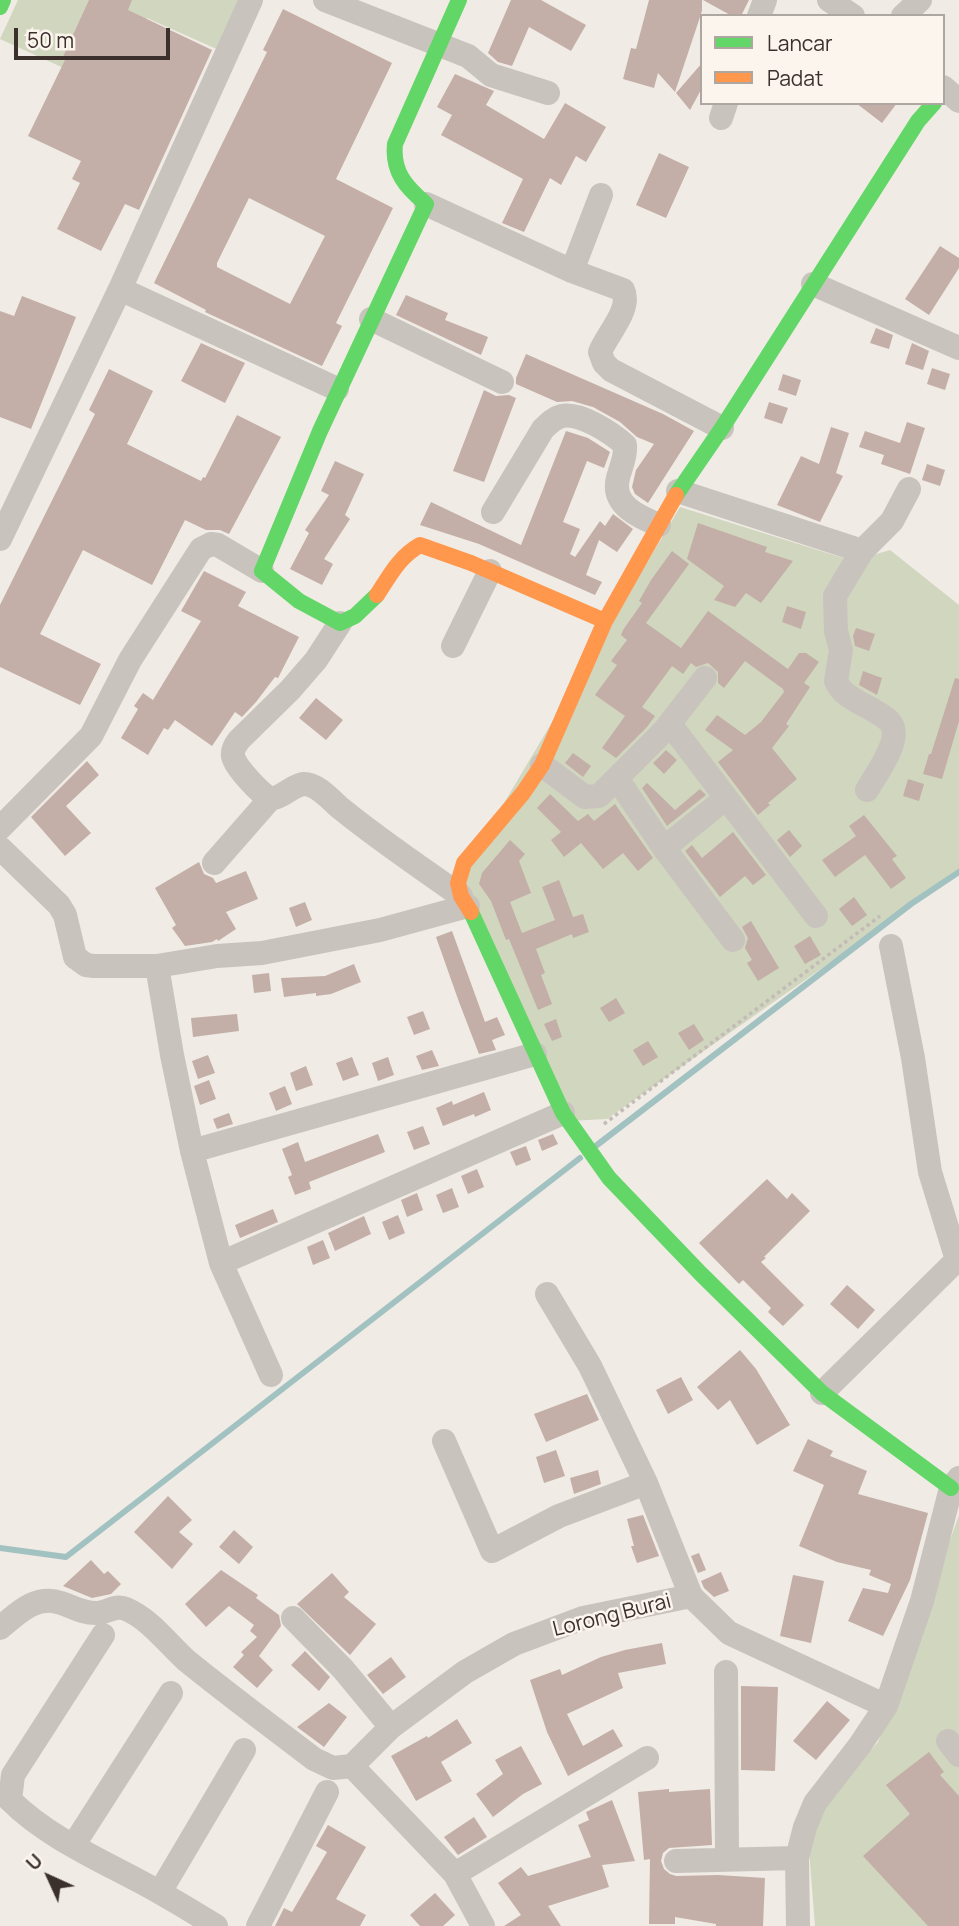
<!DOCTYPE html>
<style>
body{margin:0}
#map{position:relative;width:959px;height:1926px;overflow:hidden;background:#f0ebe5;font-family:Manrope,sans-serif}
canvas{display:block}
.legend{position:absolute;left:700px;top:14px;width:245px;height:91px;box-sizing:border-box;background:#fbf5ee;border:2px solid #aea6a0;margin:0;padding:9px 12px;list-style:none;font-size:21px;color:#3b302b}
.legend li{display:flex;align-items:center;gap:14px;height:35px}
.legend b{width:35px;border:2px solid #aea6a0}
.north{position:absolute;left:14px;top:1842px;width:70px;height:70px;-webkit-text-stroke:5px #fbf5ee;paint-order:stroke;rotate:315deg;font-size:19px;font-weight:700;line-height:28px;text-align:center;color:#3b302b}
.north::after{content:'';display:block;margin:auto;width:24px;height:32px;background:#3b302b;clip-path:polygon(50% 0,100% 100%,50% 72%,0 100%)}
.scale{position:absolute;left:14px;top:28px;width:156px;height:32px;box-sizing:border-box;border:4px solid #3b302b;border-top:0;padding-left:9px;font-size:21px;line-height:24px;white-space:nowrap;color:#3b302b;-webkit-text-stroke:5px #fbf5ee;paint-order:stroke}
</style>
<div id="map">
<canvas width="959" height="1926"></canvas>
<ul class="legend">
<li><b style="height:9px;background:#63d668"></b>Lancar</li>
<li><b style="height:9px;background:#ff974d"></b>Padat</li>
</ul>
<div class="north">U</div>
<div class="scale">50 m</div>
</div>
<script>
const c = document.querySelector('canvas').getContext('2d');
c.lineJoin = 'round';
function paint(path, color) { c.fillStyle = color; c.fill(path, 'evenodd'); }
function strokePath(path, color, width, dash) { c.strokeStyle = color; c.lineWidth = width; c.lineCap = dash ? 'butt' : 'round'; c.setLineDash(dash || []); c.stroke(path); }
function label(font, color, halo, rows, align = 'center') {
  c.font = font + ' Manrope,sans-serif'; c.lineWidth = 5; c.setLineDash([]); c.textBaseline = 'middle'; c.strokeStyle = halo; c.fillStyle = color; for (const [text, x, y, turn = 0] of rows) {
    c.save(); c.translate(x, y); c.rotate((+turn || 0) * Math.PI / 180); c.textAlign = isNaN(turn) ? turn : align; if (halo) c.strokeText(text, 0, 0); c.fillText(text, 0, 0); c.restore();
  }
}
paint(new Path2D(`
 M18,0H244L221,51L147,18L114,91L0,39Z
 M680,507L853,561L890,550L959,605V872L607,1119L569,1121L460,877Z
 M959,1515V1926H815L807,1824L878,1742Z`), '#d1d6bf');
strokePath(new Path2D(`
 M597,1145L911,904L959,872
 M0,1548L66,1557L580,1158`), '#a1c2c1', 6);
paint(new Path2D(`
 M89,0H132L128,10L212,50L139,210L125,204L101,251L57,229L80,183L72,179L81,161L28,136L65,60L62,59Z
 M511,0H541L586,25L571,51L529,27L512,66L498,62L488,53Z
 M649,0H702V11L675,92L658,73L654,88L623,79L631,48L636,49Z
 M703,0H749L741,16H732Z
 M283,9L392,63L336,179L393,208L336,323L342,326L322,366L205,312L206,310L154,283L267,52L263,50ZM249,198L325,236L290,304L217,267V263Z
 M702,63V88L690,110L676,93Z
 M455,74L494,91L486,105L544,139L565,103L606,127L586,162L576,156L561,185L550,178L524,232L502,223L523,179L441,135L452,115L437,107Z
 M856,103H897L882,123Z
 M659,153L689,167L666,218L636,205Z
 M940,246L959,258V268L929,315L905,299Z
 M406,295L448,313L445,320L488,337L481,355L396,315Z
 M22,296L76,317L31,429L0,417V311L14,316Z
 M876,328L893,335L889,349L870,343Z
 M201,343L245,363L225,403L181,381Z
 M912,343L929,351L923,370L905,364Z
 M526,354L663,414L694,431L648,503L635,494L632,487L636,470L654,444L637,437L620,422L593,407L572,401L557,402L516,384V378Z
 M932,368L950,374L945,390L927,384Z
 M109,369L153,391L127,444L201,481L203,477L205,478L237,415L281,437L229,534L220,530H206L185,520L152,585L83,550L40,634L101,664L80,705L0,667V605L95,414L89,410Z
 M783,374L801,380L796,396L778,390Z
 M484,390L496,396L509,395L516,398L484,482L453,471Z
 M769,402L788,408L782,424L764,418Z
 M907,422L925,428L910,474L881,464L884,455L859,447L865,431L900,443Z
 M831,427L849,433L836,473L843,476L820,522L777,505L801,456L819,464Z
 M566,431L588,438L610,452L604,468L587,461L563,522L580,529L570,554L575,557L600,521L605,526L613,514L633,529L617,552L599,540L586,575L602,582L595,595L479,544L420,525L431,502L521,545Z
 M335,461L364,474L345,515L350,519L324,559L333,564L322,585L290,569L309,533L305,530L329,495L321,491Z
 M927,464L945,470L940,486L922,480Z
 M698,523L767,547L765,552L793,561L761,603L746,593L735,607L714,600L724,586L687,559Z
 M672,551L689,564L646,623L681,648L708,611L788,669L799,653H806L819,662L804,683L810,687L786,724L789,726L772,748L797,779L768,803L770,805L758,815L718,762L733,750L705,730L717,715L745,735L761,722L784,692L783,689L745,661L724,688L718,683V672L708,663L696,667L691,663L683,674L672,666L642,707L655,716L647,727L616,758L602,748L625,716L595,695L617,665L611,661L627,640L621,635L623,630L642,603L639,601L651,580Z
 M204,571L246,592L238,606L299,637L278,678L275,677L256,702L242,717L235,712L212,746L175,720L168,730L164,728L148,755L121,738L138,709L134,706L143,693L153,700L201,621L181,611Z
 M787,606L806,612L801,629L782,622Z
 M856,628L875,634L869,651L855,646L853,636Z
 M863,671L882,678L877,695L859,685Z
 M955,678L959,679V721L942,779L923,774L929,754H931Z
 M316,698L343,720L326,740L299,718Z
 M666,750L677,760L664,774L653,763Z
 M573,753L591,766L583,777L565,763Z
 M87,761L99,775L66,806L91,833L65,856L31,817Z
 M908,779L924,784L919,801L903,796Z
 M647,783L675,810L700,789L706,795L667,826L642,788Z
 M550,794L578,821L588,814L594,821L615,804L653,858L638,871L623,853L603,869L581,843L564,857L551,840L561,832L537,808Z
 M864,815L897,856L892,859L906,878L891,889L865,855L835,877L822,860L856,836L849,826Z
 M789,830L802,846L790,857L777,840Z
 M733,832L766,875L753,885L745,876L720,897L685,851L692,845L702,858Z
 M510,840L525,854L519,861L531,893L510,902L522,933L555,920L542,887L559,880L573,917L583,914L589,932L573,938L572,934L536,949L545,973L541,975L552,1004L538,1010L509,939L506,940L491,901L479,884L482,873Z
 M199,862L204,874L213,878L216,883L246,871L258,899L226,912L236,929L218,941L217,939L212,942L185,946L172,928L176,925L155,888Z
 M854,897L867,915L852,926L839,909Z
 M305,902L312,920L296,927L289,908Z
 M751,921L779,968L758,981L747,963L752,960L745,948L748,938L742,927Z
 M452,931L485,1022L497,1017L505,1035L492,1040L496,1050L479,1054L459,1002L436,937Z
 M810,936L821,955L805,964L794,946Z
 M354,964L361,982L331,994L316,996V993L284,997L281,978L325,976Z
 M269,973L271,991L254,993L252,975Z
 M616,998L625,1013L609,1022L600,1008Z
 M423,1011L430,1029L414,1035L407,1017Z
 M237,1014L239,1031L193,1037L191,1018Z
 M556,1019L562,1037L552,1041L544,1024Z
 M694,1024L704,1040L689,1050L678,1033Z
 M648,1041L658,1057L643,1066L633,1050Z
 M432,1050L439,1066L422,1070L416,1056Z
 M208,1055L215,1073L198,1079L192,1061Z
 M352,1057L359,1075L343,1081L336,1063Z
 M388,1057L394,1075L378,1081L372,1063Z
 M306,1066L313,1085L296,1091L290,1073Z
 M209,1080L216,1099L200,1105L194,1086Z
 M285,1086L292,1104L276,1111L269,1093Z
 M484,1092L491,1110L475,1117L474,1114L443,1126L436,1108L452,1101L453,1105Z
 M229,1113L233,1124L217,1129L213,1119Z
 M423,1126L430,1144L414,1150L407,1132Z
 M378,1134L385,1152L309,1182L311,1189L295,1195L288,1177L292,1175L282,1149L298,1142L305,1162Z
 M553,1134L558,1144L542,1151L538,1140Z
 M526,1146L531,1160L516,1166L510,1152Z
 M477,1169L484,1187L468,1194L461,1176Z
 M767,1179L787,1199L792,1193L810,1211L764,1257L766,1258L761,1262L804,1305L783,1326L768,1312L771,1308L743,1280L739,1284L699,1243Z
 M452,1188L459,1207L443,1213L436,1195Z
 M417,1193L423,1210L407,1217L401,1200Z
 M273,1209L278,1222L240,1238L235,1225Z
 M398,1215L405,1233L389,1240L382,1222Z
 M364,1216L371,1234L335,1251L328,1233Z
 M323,1240L330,1258L313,1265L307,1247Z
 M847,1285L875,1310L858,1329L830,1304Z
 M740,1350L756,1369L790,1425L757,1445L730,1400L718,1410L697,1387Z
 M681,1377L693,1400L668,1414L656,1390Z
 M587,1394L599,1420L546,1442L534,1414Z
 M808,1439L833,1451L830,1456L867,1471L858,1494L928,1513L910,1580L883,1636L848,1621L863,1588L888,1593L891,1584L869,1575L871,1570L837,1562L799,1546L824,1485L793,1471Z
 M556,1450L565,1476L544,1483L536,1457Z
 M598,1470L601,1484L574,1494L570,1478Z
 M168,1496L192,1520L179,1532L193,1544L172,1569L134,1532Z
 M643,1515L659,1556L637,1563L631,1546H634L627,1519Z
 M234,1530L253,1547L239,1564L219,1547Z
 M699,1553L706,1570L698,1573L691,1556Z
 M91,1560L104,1574L108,1571L121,1584L111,1594L92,1598L63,1586Z
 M221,1570L258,1595L256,1598L279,1615L281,1626L259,1656L273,1670L257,1688L233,1667L244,1655L241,1652L257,1637L250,1631L254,1625L229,1606L206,1627L185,1604Z
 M721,1572L729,1591L714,1597L704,1588L701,1581Z
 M332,1573L349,1592L344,1597L376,1624L350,1655L297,1604Z
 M793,1575L824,1581L811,1643L780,1636Z
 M662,1643L666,1664L618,1673L623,1688L567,1714L583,1746L613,1729L623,1746L568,1776L547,1732L530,1680L560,1669L562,1675L601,1657L625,1650Z
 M305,1651L330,1677L319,1691L291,1665Z
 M391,1657L406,1677L383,1694L367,1675Z
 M741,1686L778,1687L775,1771L741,1770Z
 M827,1701L850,1720L816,1760L793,1741Z
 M329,1703L347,1717L324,1747L297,1727Z
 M457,1719L472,1743L441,1762L452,1781L416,1801L391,1756L427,1736L428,1738Z
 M521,1746L542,1784L523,1794L493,1817L476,1794L503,1774L495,1760Z
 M929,1752L944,1772L940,1775L959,1796V1926H928L863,1856L910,1814L886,1785Z
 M669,1789V1792L710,1789L712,1845L669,1848L663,1853L661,1861L664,1869L670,1874L676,1876L718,1875L765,1878L763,1926H716V1924L675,1917V1924H649L650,1859L644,1860L638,1792Z
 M612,1800L635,1861L602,1865L609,1887L548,1906L561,1926H504L521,1915L498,1883L521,1867L528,1876L591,1857L578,1825L589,1820L586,1812Z
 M474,1817L487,1837L458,1855L444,1837Z
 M328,1825L366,1847L336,1899L366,1915L360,1926H275L284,1908L292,1912L327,1852L316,1846Z
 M435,1893L455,1915L443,1926H420L410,1915Z`), '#c3afa7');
strokePath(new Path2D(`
 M604,1124L880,916`), '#c2bbb6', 3.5, [3.5, 3.5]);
strokePath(new Path2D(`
 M325,0L468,56L491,75L548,93
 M829,0L853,16
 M759,16L765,0
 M903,16L920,0
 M943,87L959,101
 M721,118L726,103
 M426,204L572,271L623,290C632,309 607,334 600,352L604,363L611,370L722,428
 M572,271L601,195
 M813,284L959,348
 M120,289L337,389
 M371,319L502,382
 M678,491L862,551L892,521L909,489
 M493,512L543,429C549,423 554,418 562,416C580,412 612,433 625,445C626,457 621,466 618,478C611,505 639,517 659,525
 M0,539L120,289L251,0
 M862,551L835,596L836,631L841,650L836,681C841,693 850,697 860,703C869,708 881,713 889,721C905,737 876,774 867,790
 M340,623L316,660L290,690L239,740C236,744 232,749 233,756C235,767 260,793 270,799C283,798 292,785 304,784C317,784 330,799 339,807C378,839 420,867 461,896
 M453,646L490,571
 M670,724L816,916
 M542,765L585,797L599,796L663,732L705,678
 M618,780L664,848L733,940
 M0,828L91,736L130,660L201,549L211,544L218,545L262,571
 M0,848L59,905L65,915L75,957L86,965L94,966H157L217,956L262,953L380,930L468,906
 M664,848L726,798
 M214,863L270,799
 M891,946L913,1058L930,1172L957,1260
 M157,966L172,1055L192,1151L221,1263L271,1375
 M192,1151L535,1054
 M221,1263L563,1113
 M547,1294L590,1366L646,1483L691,1596
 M822,1393L959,1258
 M444,1441L492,1551L559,1516L646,1483
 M293,1618L343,1669L391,1727
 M0,1628C18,1613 36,1594 61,1603C74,1607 81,1613 96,1613C107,1613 115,1604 126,1609C150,1619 168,1644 187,1661C229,1695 272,1727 314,1759L333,1768L352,1766
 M103,1635L13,1775L10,1800C45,1835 94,1857 137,1880C164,1894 190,1910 216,1926
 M726,1672L727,1858
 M948,1741L959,1755
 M352,1766L391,1727L465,1672L514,1644L583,1618L691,1596L729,1633L886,1706
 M352,1766L455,1874L483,1926
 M73,1846L171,1693
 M676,1861L797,1858
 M455,1874L647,1758
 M160,1892L244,1750
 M258,1926L327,1792
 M798,1926L797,1858L805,1827L815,1803L860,1745L886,1706L922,1601L951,1488L959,1478`), '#c9c3be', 24);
strokePath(new Path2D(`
 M0,7L3,0
 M676,495L722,428L918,121L934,103
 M377,595L355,616L340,623L299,601L262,571L320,431L426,204C406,187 392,172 395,144L459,0
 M471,912L563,1113L609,1178L701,1274L822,1393L951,1488`), '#63d668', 16);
strokePath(new Path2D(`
 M377,595C390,575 399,557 420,545L471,563L605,621
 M471,912L461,896L458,883L464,863L523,793L542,765L605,621L676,495`), '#ff974d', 16);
label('21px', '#3b302b', '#fbf5ee', [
 ["Lorong Burai",612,1616,-14]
]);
</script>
